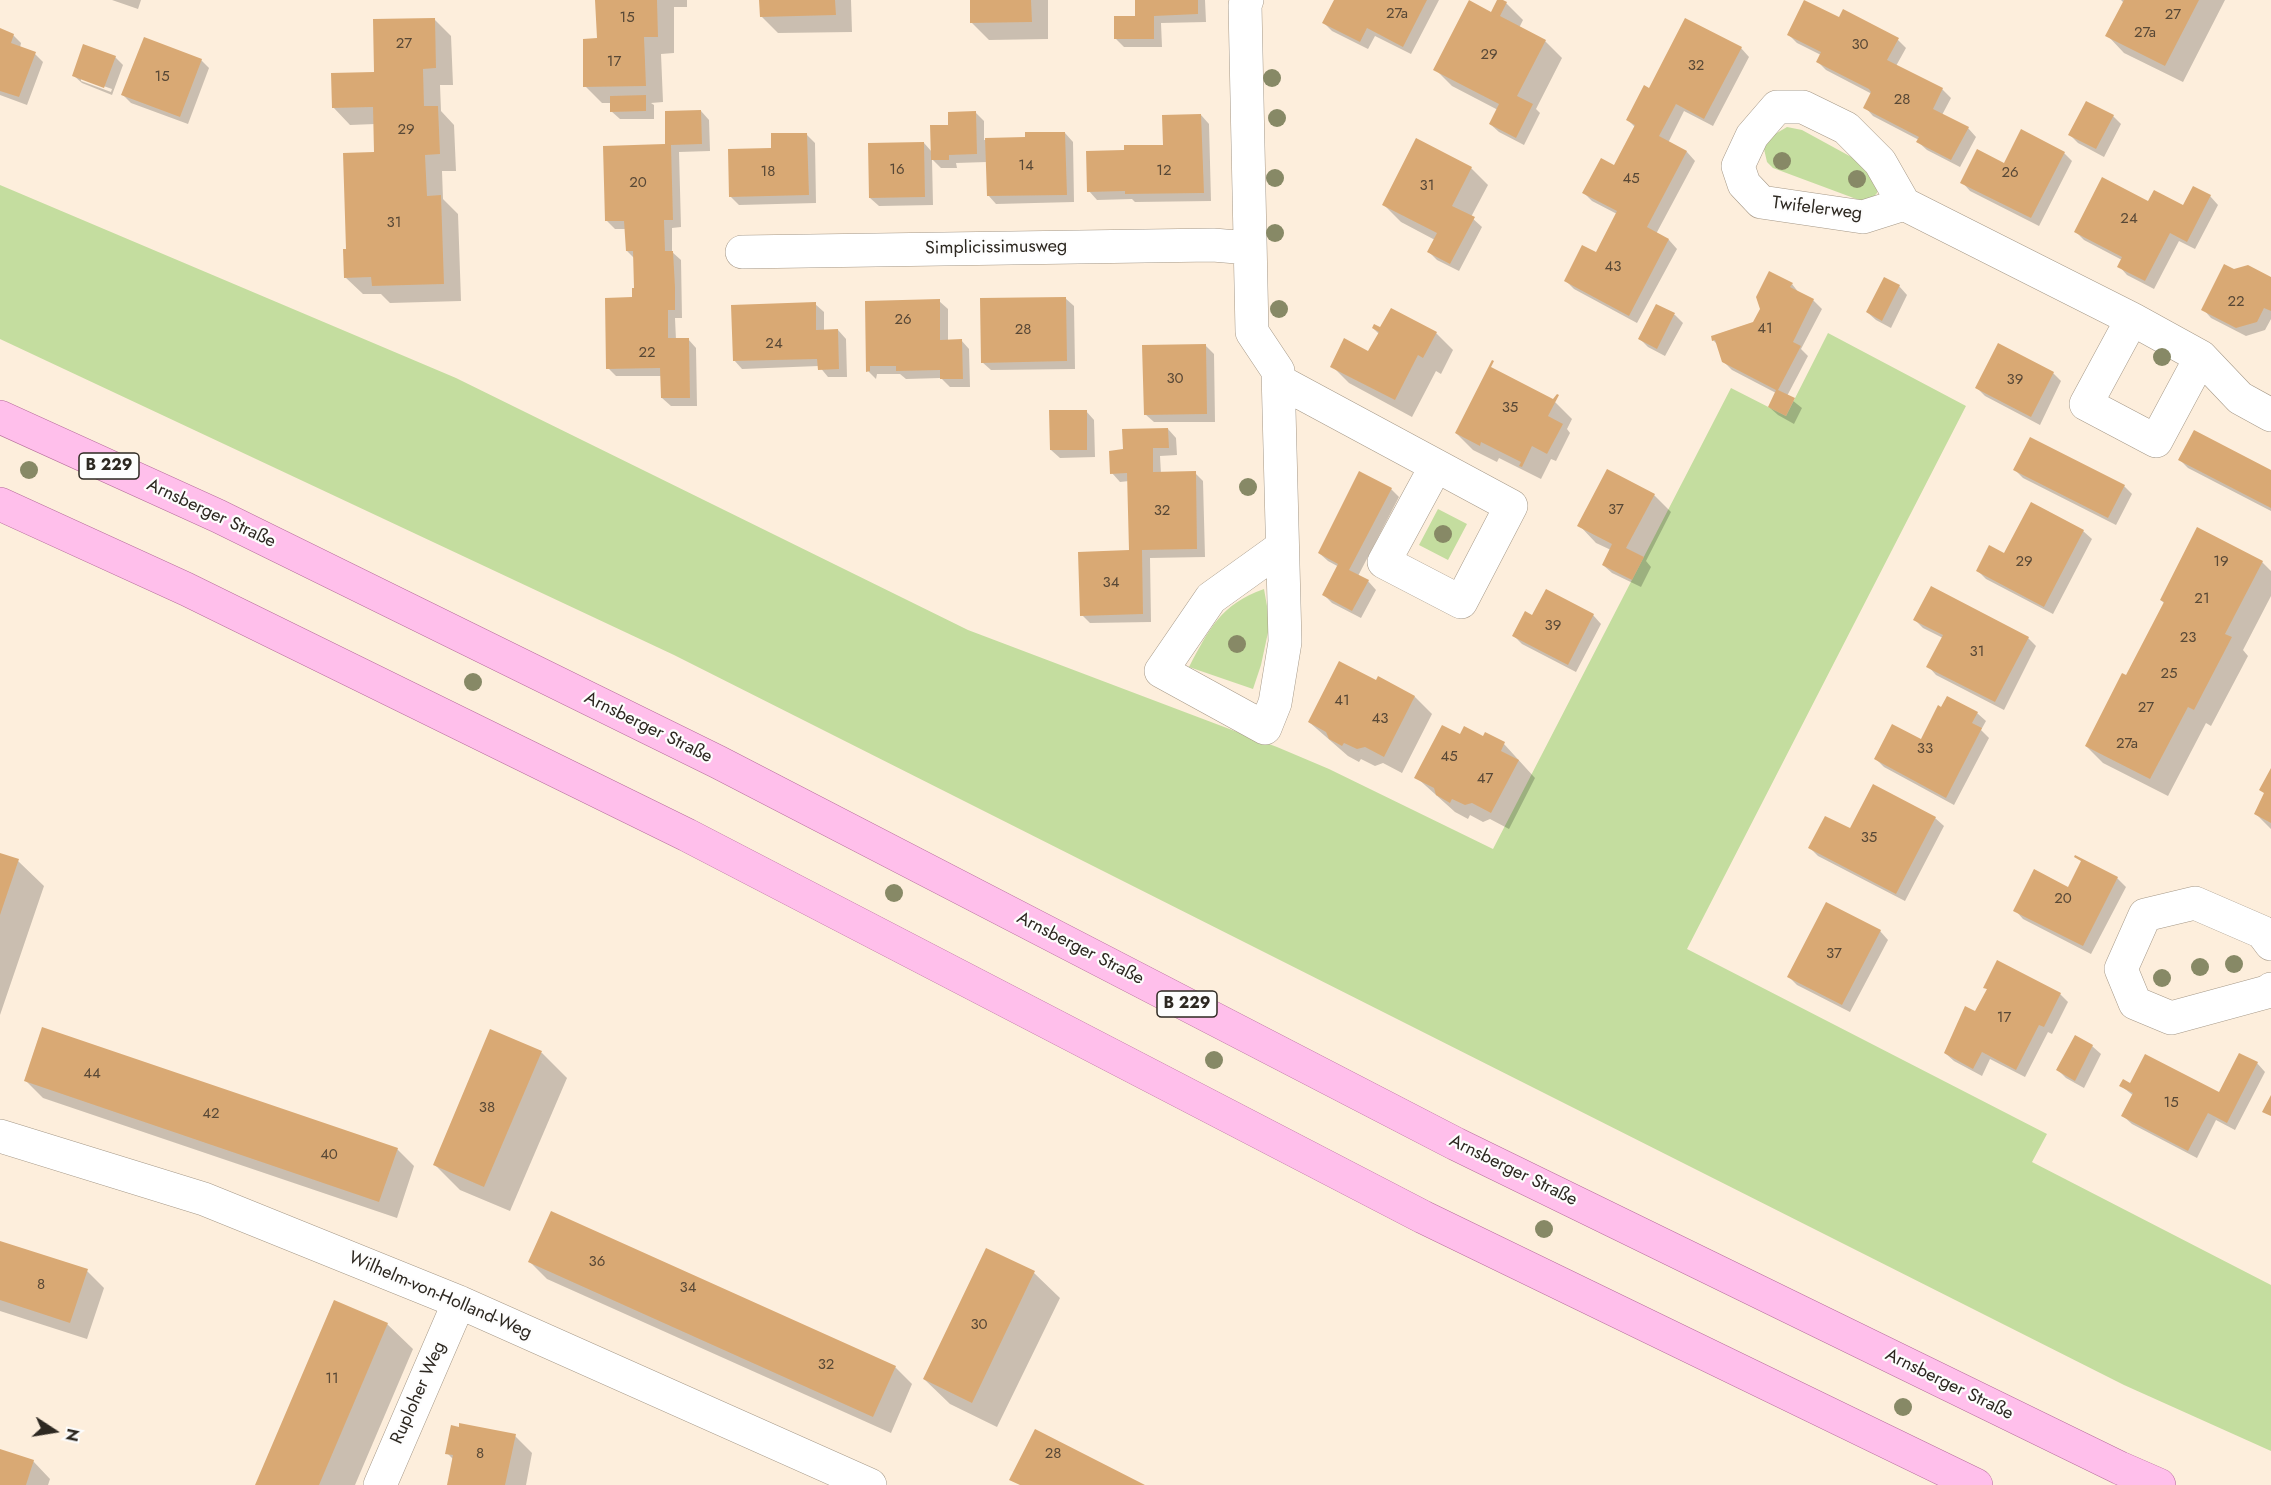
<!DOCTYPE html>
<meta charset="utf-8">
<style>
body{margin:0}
#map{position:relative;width:2271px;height:1485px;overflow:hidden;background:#fdeedc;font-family:Jost,sans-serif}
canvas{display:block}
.north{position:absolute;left:24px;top:1401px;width:60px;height:60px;-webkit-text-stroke:4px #fdfdfd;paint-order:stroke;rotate:102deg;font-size:16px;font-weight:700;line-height:24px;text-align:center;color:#2d2821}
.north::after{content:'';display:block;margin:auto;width:21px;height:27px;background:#2d2821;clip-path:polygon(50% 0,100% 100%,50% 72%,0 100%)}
</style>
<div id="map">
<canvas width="2271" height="1485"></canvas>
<div class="north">N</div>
</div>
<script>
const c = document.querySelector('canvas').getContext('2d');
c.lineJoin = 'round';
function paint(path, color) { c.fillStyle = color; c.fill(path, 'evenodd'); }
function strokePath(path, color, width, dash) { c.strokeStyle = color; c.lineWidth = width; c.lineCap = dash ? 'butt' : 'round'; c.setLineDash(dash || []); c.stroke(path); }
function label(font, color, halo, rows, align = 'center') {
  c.font = font + ' Jost,sans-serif'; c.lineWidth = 4.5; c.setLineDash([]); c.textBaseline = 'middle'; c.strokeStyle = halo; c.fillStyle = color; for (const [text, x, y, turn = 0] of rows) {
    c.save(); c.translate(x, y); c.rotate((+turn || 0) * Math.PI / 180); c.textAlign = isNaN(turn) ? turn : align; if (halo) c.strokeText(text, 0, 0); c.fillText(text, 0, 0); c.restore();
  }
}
paint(new Path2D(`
 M1787,127L1802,130L1866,165L1878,182L1877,193L1870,201L1859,200L1773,168L1767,162L1764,149L1770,137Z
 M0,185L456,378L968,630L1277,747L1329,769L1493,849L1731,388L1786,416L1828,333L1966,406L1687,949L2047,1134L2032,1162L2271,1285V1451L2124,1385L674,655L0,339Z
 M1438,509L1467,524L1448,560L1419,545Z
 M1264,589L1270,623L1261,665L1253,689L1189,667C1210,628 1220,605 1264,589Z`), '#c4dd9f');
paint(new Path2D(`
 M112,0H141L138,9Z
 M597,0H687V7H674V53L661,54L663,102L651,103L654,105V119H620L611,111V103H602L585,86L598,40Z
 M761,0H851L852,32L778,33L761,16Z
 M972,0H1048V39L989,40L972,23Z
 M1136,0H1205L1206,22L1161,23L1162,47H1124L1116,39L1137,17Z
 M1336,0H1439L1411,54L1375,36L1368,49L1332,31L1324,23Z
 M1499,0L1506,3L1523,20L1519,28L1545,41L1562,58L1536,109L1540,113L1524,145L1499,132L1490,124L1498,110L1452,86L1435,69L1492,14Z
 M2121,0H2225L2183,82L2124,53L2107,35L2124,3Z
 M434,19L451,36L453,85H440L441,111L454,125L456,171H442L443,199L458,214L461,301L390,303L381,294H363L345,277L347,250L376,154L375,124L350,125L333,107L375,73Z
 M1840,19L1898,40L1906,48L1896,66L1942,89L1951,98L1942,115L1968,128L1976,137L1960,167L1927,150L1918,142L1919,140L1873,116L1865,107L1872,94L1826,70L1818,62L1821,55L1797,43L1788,34Z
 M0,30L13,35L21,43L20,48L35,54L43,62L27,105L0,95Z
 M1741,48L1749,57L1713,126L1684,111L1668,143L1687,152L1695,161L1656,234L1669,240L1677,249L1637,323L1574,289L1566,281L1597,254L1617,214L1592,201L1584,193L1615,167L1635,127L1628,120L1650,90Z
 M115,57L123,65L112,95L82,83L73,75ZM81,78L112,89L111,92L81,81Z
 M201,60L209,68L188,124L131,103L123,95Z
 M701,111L709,120L710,151L679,152L681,227L672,228V252L681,260L682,318H675L676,340L688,339L696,348L697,406H671L662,398V376H616L608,368L636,289L635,259L627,251L626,229H615L607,221L667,146Z
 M976,113L984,121V140L1026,139L1065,133L1073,142L1074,202L996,204L988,195L987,162L956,163L957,168H941L932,159L933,205L879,206L870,198L924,143L932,152L950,126Z
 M1201,115L1209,124L1211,201L1135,202L1132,199L1097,200L1089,191L1126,152L1164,146Z
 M2113,116L2121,124L2104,157L2078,143L2070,135Z
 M806,134L815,143L816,203L739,205L730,196L772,149Z
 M2064,153L2072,161L2039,226L1970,191L1962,182L2005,165Z
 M1471,168L1488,185L1471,217L1482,227L1459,271L1437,260L1429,252L1435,240L1401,222L1384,205Z
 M2210,196L2218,205L2195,249L2179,241L2154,289L2127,275L2119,266L2122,260L2084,240L2076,232L2149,203L2184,207Z
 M2234,271L2271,278V319L2265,330L2246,336L2211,318L2203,309Z
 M1792,284L1799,293L1813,300L1822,309L1801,349L1808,356L1787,396L1802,408L1794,424L1778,415L1769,407L1776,393L1732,370L1723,361L1718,345L1713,340L1754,323Z
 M1899,286L1907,295L1891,328L1876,320L1867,312Z
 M1065,298L1074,306L1075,369L991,370L982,362Z
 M939,301L948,309V341L961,340L969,349L970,387H950L941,378L906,379L900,374H877L876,379L868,371L866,302Z
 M815,304L824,312V331L838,330L846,339L847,377H828L819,366L742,369L734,360Z
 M1656,306L1675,315L1683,323L1665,356L1648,347L1640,339Z
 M1373,328L1436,333L1453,350L1441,374L1436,371L1412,417L1349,383L1332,366L1369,353L1379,334Z
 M1205,345L1214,354L1215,422H1154L1145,414Z
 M2053,373L2061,381L2040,425L1985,396L1977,388Z
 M1555,402L1572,419L1567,429L1570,433L1556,461L1551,459L1541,479L1499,458L1497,462L1473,450L1456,433Z
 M1086,411L1094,420L1095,457L1060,458L1051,450Z
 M1168,429L1176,438L1177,455L1160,456L1161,474L1195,473L1203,481L1205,557L1150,558L1151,622L1090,623L1082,615L1131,552L1129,481L1120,482L1112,473L1125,450Z
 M2180,460L2271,472V511L2188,468Z
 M2015,470L2124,486L2132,494L2116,525L2023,478Z
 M1391,489L1399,497L1358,576L1368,581L1376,590L1361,618L1332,603L1324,595L1339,567L1328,561L1319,553Z
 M1654,495L1671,512L1646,561L1651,567L1641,587L1612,573L1603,565L1611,550L1596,543L1579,525Z
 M2198,529L2262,562L2271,571V596L2243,650L2248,656L2211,726L2206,723L2168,796L2103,763L2086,746L2127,677L2165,604L2161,600Z
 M2083,531L2092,539L2053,614L1986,579L1978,571L2005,555Z
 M1593,615L1601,624L1576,672L1522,644L1514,636L1533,617Z
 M1915,620L2028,638L2036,646L2004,710L1936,675L1928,666L1943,638L1923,628Z
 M1378,678L1415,697L1432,714L1402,773L1383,763L1375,766L1361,759L1359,762L1348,756L1309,722L1377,682Z
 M1977,713L1986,721L1981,730L1989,738L1954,805L1884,767L1876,759L1922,741Z
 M1483,738L1504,744L1535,778L1509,829L1490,819L1483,822L1470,815L1468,819L1455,812L1416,777Z
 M2271,772V829L2256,814L2265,794Z
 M1935,818L1944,826L1905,901L1818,856L1810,848L1850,830Z
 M0,854L18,861L44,886L0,1015Z
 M2083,860L2117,878L2126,887L2091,954L2023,919L2015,910L2068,889Z
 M1880,931L1888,940L1850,1012L1797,985L1789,977Z
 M1985,987L2060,994L2068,1002L2052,1034L2048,1032L2025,1077L1990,1059L1982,1076L1954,1061L1945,1053L1976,1013L1988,990Z
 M491,1031L542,1053L567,1078L510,1211L460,1190L435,1165Z
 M2092,1046L2101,1054L2084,1088L2066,1078L2058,1070Z
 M2257,1063L2265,1072L2235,1130L2216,1120L2197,1158L2132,1124L2123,1116L2134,1096L2121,1086L2220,1094Z
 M26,1081L397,1149L414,1166L397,1218L43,1098Z
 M0,1242L87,1271L104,1288L87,1339L0,1311Z
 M987,1250L1034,1273L1060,1298L997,1427L950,1404L924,1379Z
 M530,1262L895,1367L912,1384L891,1433L547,1279Z
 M387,1324L413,1349L355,1485H257Z
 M515,1436L532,1453L526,1485H449L454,1460L447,1453Z
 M0,1451L33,1461L50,1479L48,1485H0Z`), '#0003');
paint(new Path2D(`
 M595,0H657L658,37H644L646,86L583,87V39L597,38Z
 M759,0H835L836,15L760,17Z
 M970,0H1031L1032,22L970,23Z
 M1135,0H1198V14L1154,16V39H1114V16H1135Z
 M1334,0H1427L1403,47L1367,28L1360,42L1322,23Z
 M1469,0L1491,12L1497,0H1503L1507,2L1500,16L1546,40L1517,96L1533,104L1516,138L1489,124L1499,104L1433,70Z
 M1804,0L1839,17L1843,9L1899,38L1887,60L1943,88L1933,109L1969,127L1951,160L1916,142L1919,137L1863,108L1871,92L1869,89L1816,62L1821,52L1787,35Z
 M2124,0H2199L2165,66L2105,36Z
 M435,18L436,68L423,69L424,106H438L440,154L425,155L427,196L441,195L444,284L372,286L371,277L344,278L343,249H346L343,153L374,152L373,107L332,108L331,73L374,72L373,19Z
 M1685,18L1742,47L1704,119L1676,104L1659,136L1687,151L1647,227L1669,239L1629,316L1564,281L1582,245L1596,252L1617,211L1582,193L1601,158L1614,165L1635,125L1626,120L1644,85L1649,88Z
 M0,28L14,34L11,43L36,52L19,97L0,91Z
 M144,37L202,59L180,117L121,95Z
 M83,44L116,56L104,88L72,76Z
 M646,95V111L610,112V96Z
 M2086,101L2114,115L2096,149L2068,135Z
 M701,110L702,144L671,145L673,220H664L665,251H673L675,287V310H668V338H689L690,398H661L660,368L606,369L605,298L632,297V288H634L633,251H626L624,221H605L603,146L665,144V111Z
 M976,111L977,154L949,155V160H931L930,125H948V112Z
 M1201,114L1204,193L1125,194V191L1087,192L1086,151L1124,150V145H1163L1162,115Z
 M2021,129L2065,152L2031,218L1960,183L1977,149L2004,163Z
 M1025,132H1065L1067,195L987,196L985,138L1025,137Z
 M771,133H807L809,195L729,197L728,149L771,148Z
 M1416,138L1472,167L1452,206L1475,217L1450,264L1427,252L1437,233L1382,205Z
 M924,142L925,197L869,198L868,143Z
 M2102,177L2148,201L2154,190L2183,205L2193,186L2211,195L2187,242L2170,233L2145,281L2117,267L2122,257L2074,232Z
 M2224,264L2234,269L2248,265L2271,277V311L2264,308L2257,322L2236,328L2201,310Z
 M1769,271L1793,283L1790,287L1814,299L1793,342L1801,346L1778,390L1795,398L1786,416L1768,407L1776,390L1722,362L1715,340L1712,341L1711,336L1753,322L1760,309L1756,297Z
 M1884,277L1900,285L1882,321L1866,312Z
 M1066,297L1067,361L981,363L980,298Z
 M940,299V340L962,339L963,379H940V370L896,371V366H870V371L866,372L865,301Z
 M816,302V330L838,329L839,369L818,370L817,359L733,361L731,305Z
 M1656,304L1675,313L1657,349L1638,339Z
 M1391,308L1437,332L1423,358L1418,355L1395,400L1330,367L1344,338L1368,351L1379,332L1372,328L1374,324L1380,327Z
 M1998,343L2054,372L2031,417L1975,388Z
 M1206,344L1207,414L1144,415L1142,345Z
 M1492,360L1494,361L1491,367L1553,399L1557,394L1559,395L1548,416L1563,424L1547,454L1532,446L1522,467L1519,466L1521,462L1481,442L1480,446L1455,433Z
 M1049,410H1087V450H1050Z
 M1168,428L1169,448H1153V472L1196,471L1197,549L1142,550L1143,614L1080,616L1078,552L1129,550L1127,473L1110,474L1109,451L1123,449L1122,429Z
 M2194,430L2271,470V508L2178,460Z
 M2030,437L2125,485L2108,518L2013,470Z
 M1607,469L1655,494L1626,548L1644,557L1632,580L1602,565L1612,544L1577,526Z
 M1359,471L1392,488L1349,570L1369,580L1352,611L1322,595L1338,564L1318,553Z
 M2031,502L2084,530L2044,607L1976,571L1989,545L2004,553Z
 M2197,527L2263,561L2225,634L2232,637L2194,710L2188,707L2150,779L2085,746L2122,673L2126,675L2164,602L2160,600Z
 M1931,586L2029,637L1995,702L1926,667L1943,635L1913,620Z
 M1546,589L1594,614L1568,665L1512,636L1525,611L1532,615Z
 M1339,661L1376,680L1378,676L1415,696L1384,757L1365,747L1357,749L1344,743L1342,746L1329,739L1326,732L1308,722Z
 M1947,696L1978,712L1972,723L1982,728L1946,798L1874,759L1892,724L1921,739L1938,705L1941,707Z
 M1442,725L1460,734L1464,726L1483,736L1485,732L1505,742L1501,751L1519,760L1491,813L1472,803L1465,805L1452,799L1450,803L1436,795L1434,788L1414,778Z
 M2271,768V823L2254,814L2264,793L2259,790Z
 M1873,784L1936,817L1896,894L1808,848L1825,816L1850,828Z
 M0,853L19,859L0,915Z
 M2075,855L2118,877L2083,946L2013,911L2034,869L2068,887L2081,861L2074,857Z
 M1826,902L1881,930L1842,1005L1787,977Z
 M1997,960L2061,993L2044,1027L2039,1025L2016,1070L1982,1052L1973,1069L1944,1053L1965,1006L1975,1011L1987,989L1983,988Z
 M42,1027L398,1148L379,1202L24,1081Z
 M490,1029L542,1051L484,1187L433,1165Z
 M2075,1035L2093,1045L2075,1081L2056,1070Z
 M2239,1053L2258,1062L2227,1123L2208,1113L2188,1151L2121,1116L2133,1093L2119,1086L2123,1079L2130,1083L2145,1054L2219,1092Z
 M2271,1095V1116L2262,1112Z
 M551,1211L896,1366L873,1417L528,1262Z
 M0,1241L88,1269L70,1323L0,1300Z
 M986,1248L1035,1271L972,1403L923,1379Z
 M334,1300L388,1323L319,1485H255Z
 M459,1423L516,1434L505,1485H447L453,1455L445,1454L451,1425L459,1427Z
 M1035,1429L1145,1485H1020L1009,1480Z
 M0,1449L34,1460L26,1485H0Z`), '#d9a974');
const minor = new Path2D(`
 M1247,0L1245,5L1252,332L1278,371L1285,642L1275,703L1265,728L1161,671L1211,598L1282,547
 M1904,204L1863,217L1761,202L1744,184L1738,166L1752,136L1777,107H1803L1846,128L1880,162L1904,204L2132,319L2201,357L2240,398L2271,415
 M742,252L1213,245L1249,248
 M2132,319L2086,404L2156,441L2201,357
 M1279,381L1511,506L1461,602L1384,562L1436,466
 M2271,944L2262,932L2195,903L2145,915L2121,969L2135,1003L2171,1018L2267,992L2271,989
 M0,1136L204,1199L459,1302L870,1485
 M380,1485L459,1302`);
const primary = new Path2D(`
 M0,417L218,516L718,762L1456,1144L2120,1468L2159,1485
 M0,504L186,589L687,835L1423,1217L1976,1485`);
strokePath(minor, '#a59887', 34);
strokePath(primary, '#b66e9b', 34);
strokePath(minor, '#fff', 33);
strokePath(primary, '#ffbfeb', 33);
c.fillStyle = '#878966';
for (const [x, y] of [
 [1272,78],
 [1277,118],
 [1782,161],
 [1275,178],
 [1857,179],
 [1275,233],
 [1279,309],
 [2162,357],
 [29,470],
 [1248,487],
 [1443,534],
 [1237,644],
 [473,682],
 [894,893],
 [2234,964],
 [2200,967],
 [2162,978],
 [1214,1060],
 [1544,1229],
 [1903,1407]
]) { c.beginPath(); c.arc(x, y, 9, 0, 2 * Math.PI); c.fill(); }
label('15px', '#584836', null, [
 ["27a",1397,14],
 ["27",2173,15],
 ["15",627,18],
 ["27a",2145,33],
 ["27",404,44],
 ["30",1860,45],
 ["29",1489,55],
 ["17",614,62],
 ["32",1696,66],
 ["15",162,77],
 ["28",1902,100],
 ["29",406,130],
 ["14",1026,166],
 ["16",897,170],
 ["12",1164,171],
 ["18",768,172],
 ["26",2010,173],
 ["45",1631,179],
 ["20",638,183],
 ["31",1427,186],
 ["24",2129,219],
 ["31",394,223],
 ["43",1613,267],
 ["22",2236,302],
 ["26",903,320],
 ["41",1765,329],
 ["28",1023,330],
 ["24",774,344],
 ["22",647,353],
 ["30",1175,379],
 ["39",2015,380],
 ["35",1510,408],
 ["37",1616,510],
 ["32",1162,511],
 ["29",2024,562],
 ["19",2221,562],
 ["34",1111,583],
 ["21",2202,599],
 ["39",1553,626],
 ["23",2188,638],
 ["31",1977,652],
 ["25",2169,674],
 ["41",1342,701],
 ["27",2146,708],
 ["43",1380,719],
 ["27a",2127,744],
 ["33",1925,749],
 ["45",1449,757],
 ["47",1485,779],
 ["35",1869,838],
 ["20",2063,899],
 ["37",1834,954],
 ["17",2004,1018],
 ["44",92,1074],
 ["15",2171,1103],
 ["38",487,1108],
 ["42",211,1114],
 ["40",329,1155],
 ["36",597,1262],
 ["8",41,1285],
 ["34",688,1288],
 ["30",979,1325],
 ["32",826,1365],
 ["11",332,1379],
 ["8",480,1454],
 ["28",1053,1454]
]);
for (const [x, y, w] of [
 [109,466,60],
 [1187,1004,60]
]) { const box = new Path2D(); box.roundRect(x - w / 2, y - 13, w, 26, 4.5); c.fillStyle = '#fdfdfd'; c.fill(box); strokePath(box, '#2d2821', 1.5); }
label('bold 16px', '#2d2821', null, [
 ["B 229",109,466],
 ["B 229",1187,1004]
]);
label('18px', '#2d2821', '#fdfdfd', [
 ["Twifelerweg",1817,209,7],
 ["Simplicissimusweg",996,248,-1],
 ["Arnsberger Straße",211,514,25],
 ["Arnsberger Straße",648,728,26],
 ["Arnsberger Straße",1080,949,27],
 ["Arnsberger Straße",1513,1171,26],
 ["Wilhelm-von-Holland-Weg",440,1296,23],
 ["Arnsberger Straße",1949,1385,26],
 ["Ruploher Weg",419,1393,-66]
]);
</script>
